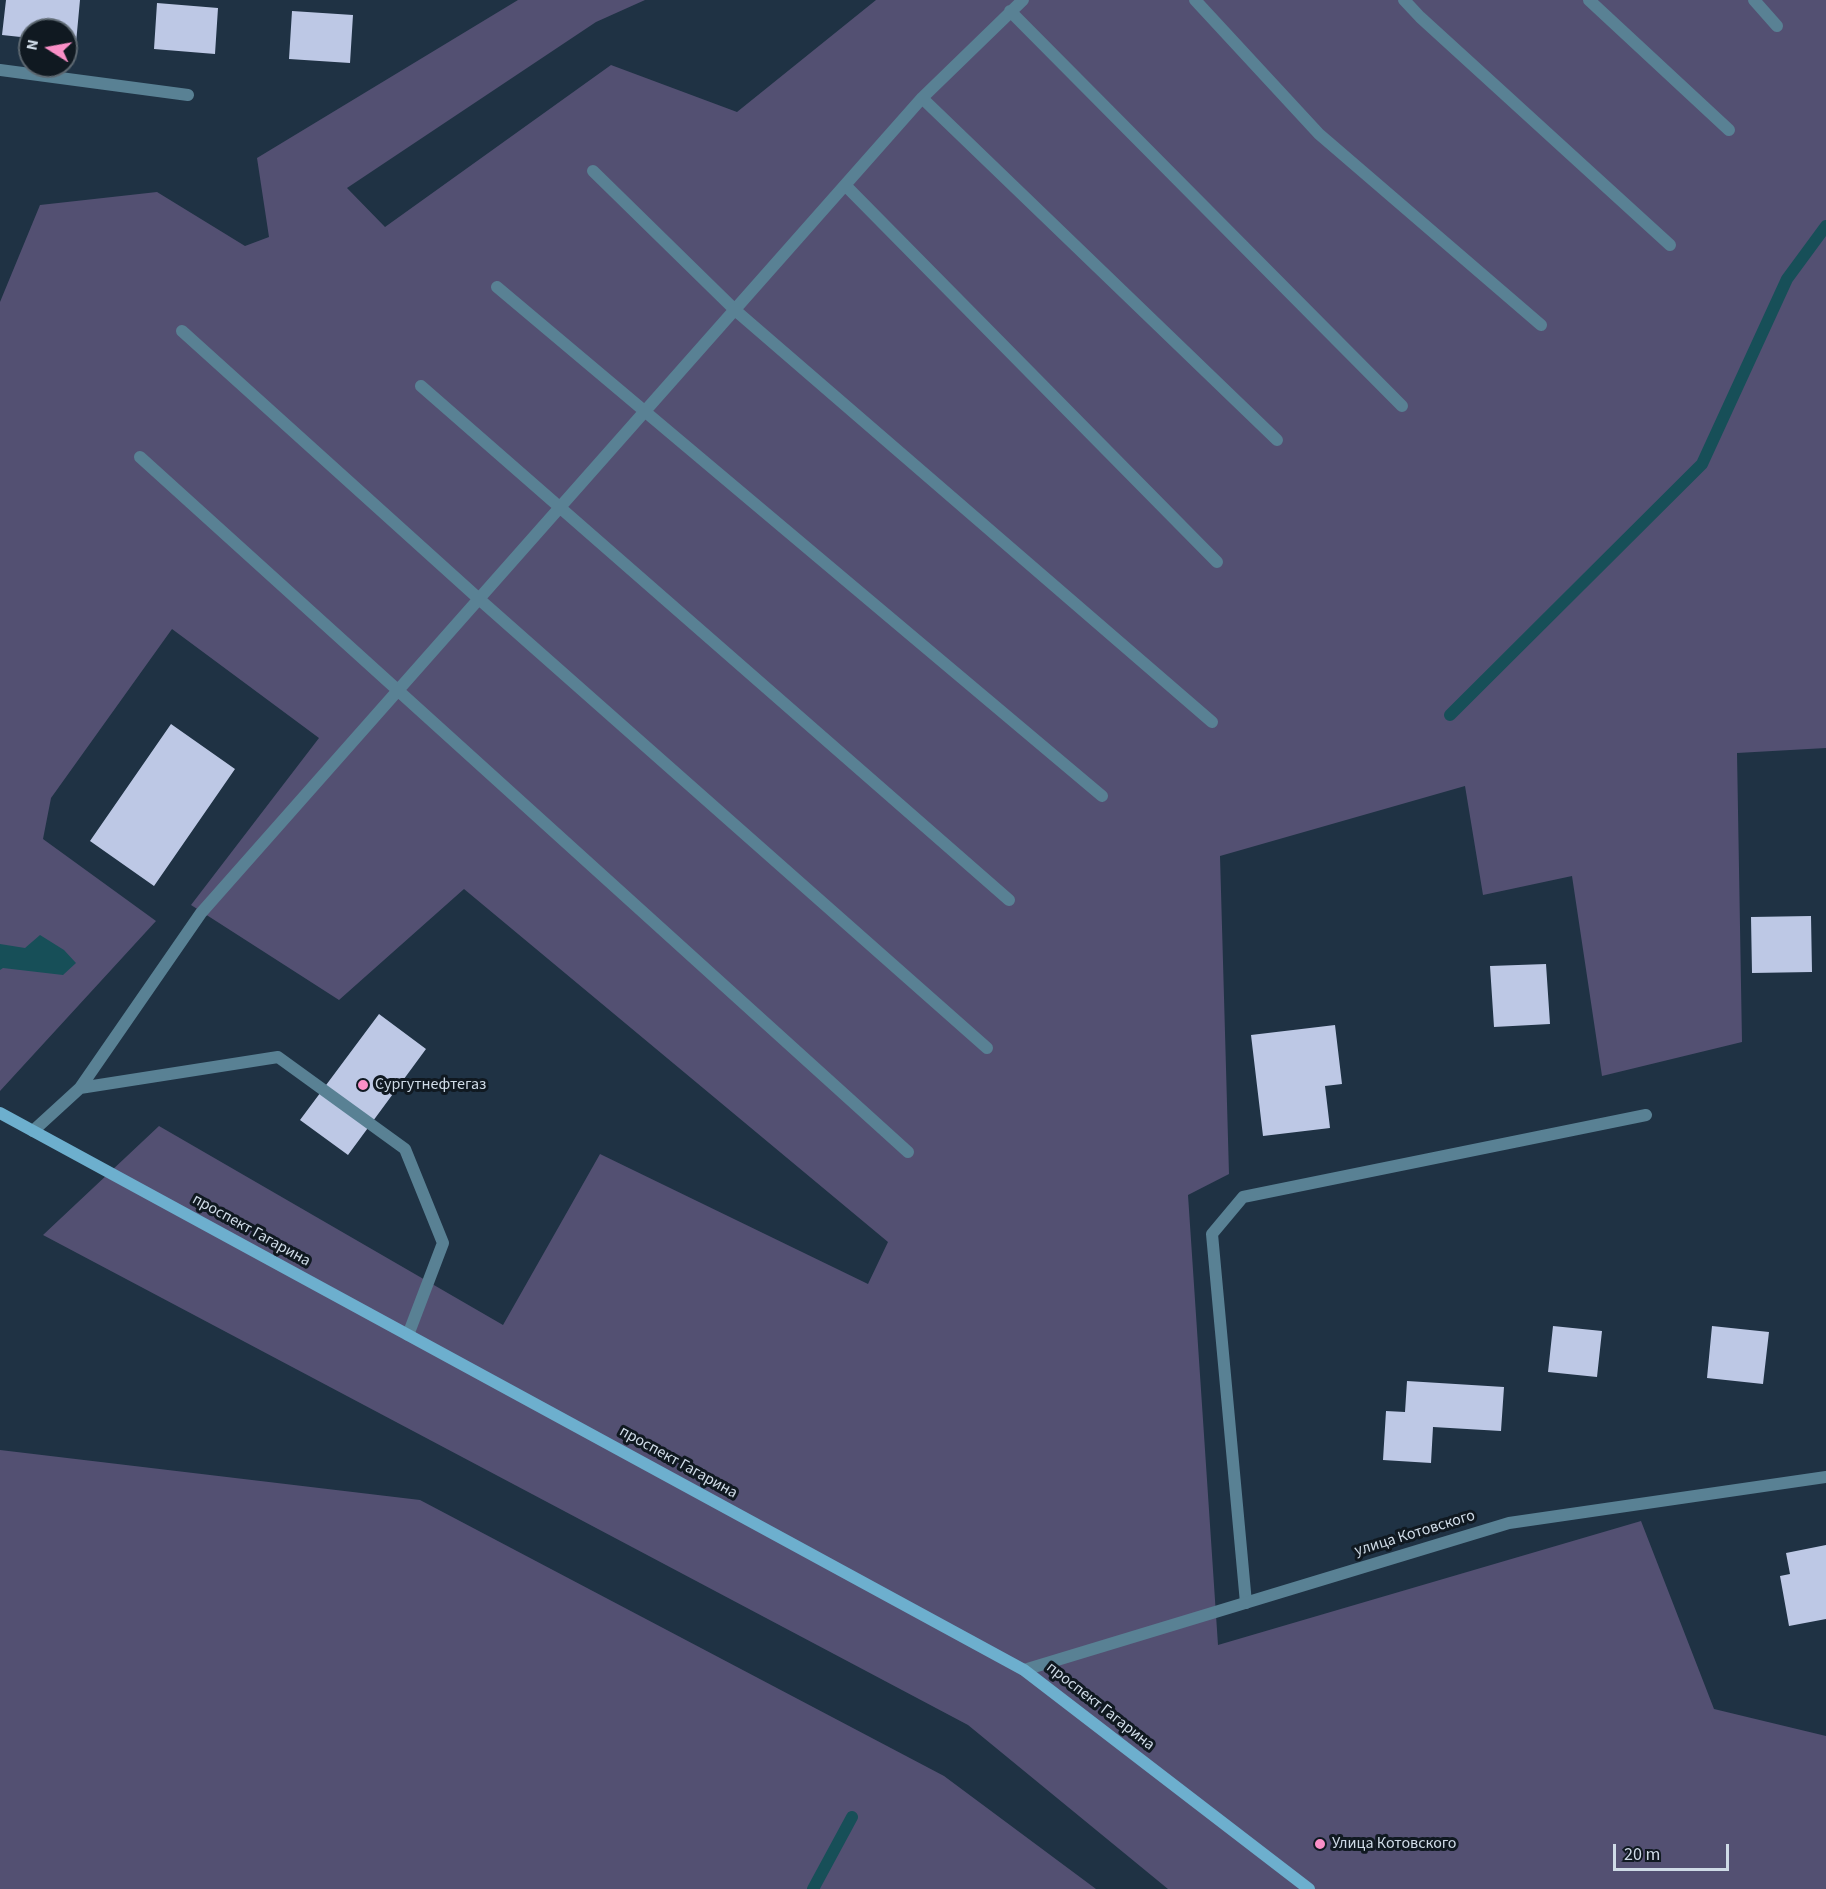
<!DOCTYPE html>
<meta charset="utf-8">
<style>
body{margin:0}
#map{position:relative;width:1826px;height:1889px;overflow:hidden;background:#1f3244;font-family:"Source Sans 3",sans-serif}
canvas{display:block}
.north{position:absolute;left:18px;top:18px;width:60px;height:60px;box-sizing:border-box;background:#101921;border:2px solid #5c6770;border-radius:50%;rotate:281deg;font-size:16px;font-weight:700;line-height:24px;text-align:center;color:#cfdbe7}
.north::after{content:'';display:block;margin:auto;width:21px;height:27px;background:#fa8fc7;clip-path:polygon(50% 0,100% 100%,50% 72%,0 100%)}
.scale{position:absolute;left:1613px;top:1844px;width:116px;height:27px;box-sizing:border-box;border:3px solid #cfdbe7;border-top:0;padding-left:8px;font-size:18px;line-height:21px;white-space:nowrap;color:#cfdbe7;-webkit-text-stroke:4px #101921;paint-order:stroke}
</style>
<div id="map">
<canvas width="1826" height="1889"></canvas>
<div class="north">N</div>
<div class="scale">20 m</div>
</div>
<script>
const c = document.querySelector('canvas').getContext('2d');
c.lineJoin = 'round';
function paint(path, color) { c.fillStyle = color; c.fill(path, 'evenodd'); }
function strokePath(path, color, width, dash) { c.strokeStyle = color; c.lineWidth = width; c.lineCap = dash ? 'butt' : 'round'; c.setLineDash(dash || []); c.stroke(path); }
function label(font, color, halo, rows, align = 'center') {
  c.font = font + ' "Source Sans 3",sans-serif'; c.lineWidth = 6; c.setLineDash([]); c.textBaseline = 'middle'; c.strokeStyle = halo; c.fillStyle = color; for (const [text, x, y, turn = 0] of rows) {
    c.save(); c.translate(x, y); c.rotate((+turn || 0) * Math.PI / 180); c.textAlign = isNaN(turn) ? turn : align; if (halo) c.strokeText(text, 0, 0); c.fillText(text, 0, 0); c.restore();
  }
}
paint(new Path2D(`
 M518,0H645L596,22L347,188L385,227L611,65L737,112L876,0H1826V748L1737,753L1742,1042L1602,1076L1572,876L1483,895L1465,786L1220,856L1229,1174L1188,1195L1218,1645L1641,1521L1714,1709L1826,1736V1889H1168L968,1725L43,1235L159,1126L503,1325L600,1154L868,1284L888,1242L464,889L339,1000L191,905L319,738L172,629L51,798L43,839L156,921L0,1091V302L40,205L157,192L245,246L269,237L257,158Z
 M0,1450L420,1500L944,1776L1096,1889H0Z`), '#535072');
paint(new Path2D(`
 M40,935L64,950L76,963L63,975L3,968L0,970V944L25,948Z`), '#174f58');
strokePath(new Path2D(`
 M1450,715L1702,464L1787,279L1826,226
 M813,1889L852,1817`), '#174f58', 12);
paint(new Path2D(`
 M6,0H80L76,43L66,42V30H30V38L2,35Z
 M157,3L218,8L215,54L154,49Z
 M292,11L353,15L350,63L289,59Z
 M171,724L235,769L154,886L90,841Z
 M1811,916L1812,972L1752,973L1751,917Z
 M1546,964L1550,1024L1494,1027L1490,966Z
 M379,1014L426,1049L348,1155L300,1120Z
 M1335,1025L1342,1084L1325,1086L1330,1128L1263,1136L1251,1035Z
 M1553,1326L1602,1331L1597,1377L1548,1372Z
 M1712,1326L1769,1332L1763,1384L1707,1378Z
 M1407,1381L1504,1387L1501,1431L1433,1427L1431,1463L1383,1460L1386,1411L1405,1412Z
 M1826,1545V1619L1789,1626L1780,1576L1790,1574L1786,1553Z`), '#bdc8e5');
strokePath(new Path2D(`
 M1195,0L1319,134L1541,325
 M1404,0L1420,17L1670,245
 M1589,0L1729,130
 M1754,0L1777,26
 M1010,11L1402,406
 M922,98L1277,440
 M593,171L735,310L1212,722
 M845,185L1217,562
 M497,287L1102,796
 M182,331L479,599L987,1048
 M421,386L1009,900
 M140,457L908,1152
 M80,1088L201,913L922,98L1023,0
 M33,1131L80,1088L278,1057L405,1149L443,1243L408,1335
 M1246,1603L1212,1234L1243,1197L1646,1115`), '#598194', 12);
strokePath(new Path2D(`
 M0,70L188,95
 M1024,1670L1509,1523L1826,1477`), '#598194', 12);
strokePath(new Path2D(`
 M0,1113L1024,1670L1309,1889`), '#6dafce', 12);
for (const [x, y, r, color] of [
 [363,1085,6,"#fa8fc7"],
 [1320,1844,6,"#fa8fc7"]
]) { const dot = new Path2D(); dot.arc(x, y, r, 0, 2 * Math.PI); c.fillStyle = color; c.fill(dot); strokePath(dot, '#101921', 2); }
label('16px', '#cfdbe7', '#101921', [
 ["Сургутнефтегаз",375,1085],
 ["Улица Котовского",1332,1844]
], 'left');
label('16px', '#cfdbe7', '#101921', [
 ["проспект Гагарина",251,1231,29],
 ["проспект Гагарина",678,1463,29],
 ["улица Котовского",1415,1534,-17],
 ["проспект Гагарина",1100,1707,38]
]);
</script>
